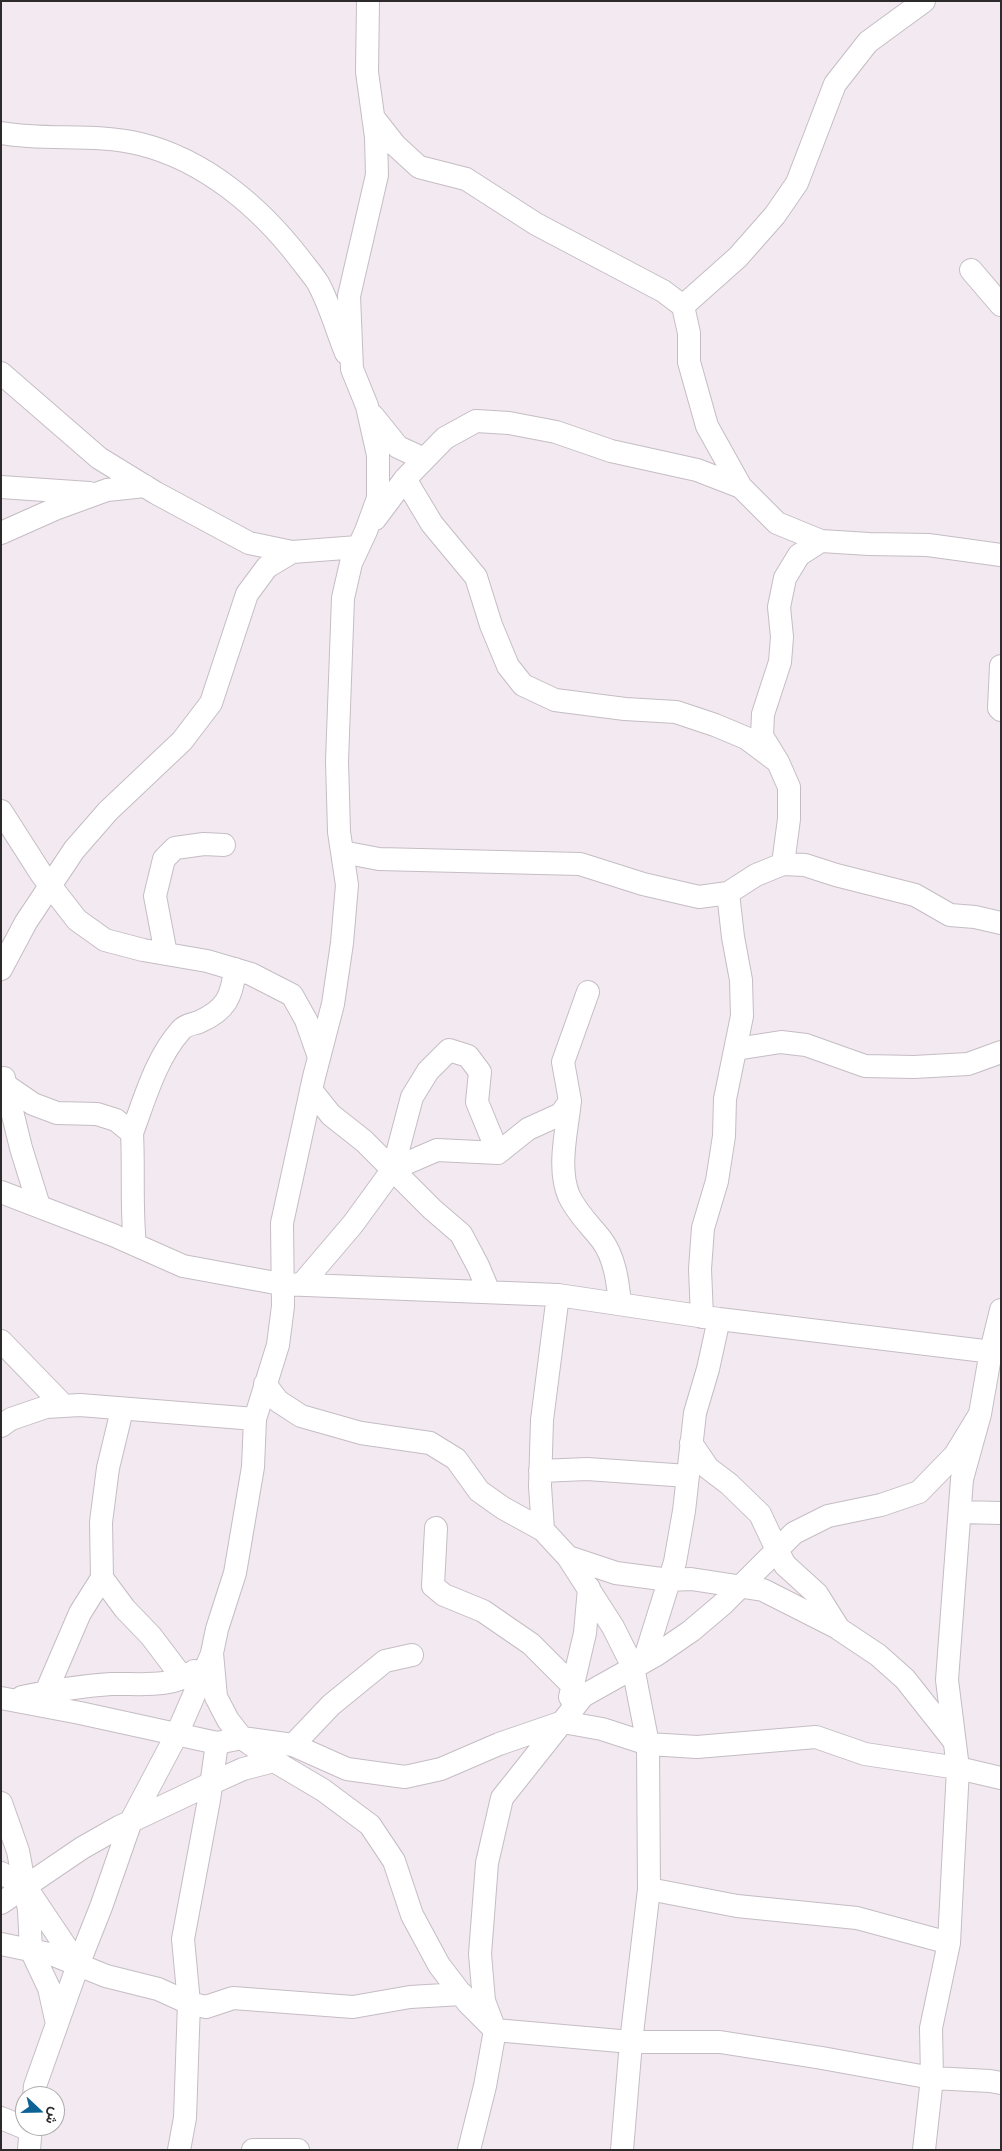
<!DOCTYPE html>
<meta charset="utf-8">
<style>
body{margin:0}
#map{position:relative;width:1002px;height:2151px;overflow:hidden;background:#f2e9f1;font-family:Commissioner,Vazirmatn,sans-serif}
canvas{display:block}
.frame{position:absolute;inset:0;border:2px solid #2d2a2c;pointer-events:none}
.north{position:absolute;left:15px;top:2086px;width:50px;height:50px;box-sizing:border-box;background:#fff;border:1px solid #abaaab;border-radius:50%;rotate:111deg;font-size:14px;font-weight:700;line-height:20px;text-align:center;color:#2d2a2c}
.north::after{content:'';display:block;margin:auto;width:18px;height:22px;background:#0a6394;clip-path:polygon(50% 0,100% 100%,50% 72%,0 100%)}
</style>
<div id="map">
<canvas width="1002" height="2151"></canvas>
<div class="frame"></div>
<div class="north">ش</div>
</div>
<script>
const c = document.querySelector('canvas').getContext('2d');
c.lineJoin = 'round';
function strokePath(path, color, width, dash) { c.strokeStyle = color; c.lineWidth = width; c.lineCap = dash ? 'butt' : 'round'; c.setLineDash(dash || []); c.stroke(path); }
const minor = new Path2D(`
 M368,1L367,72L376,137L377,175L349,296L352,369L367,406L378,455V498L366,531L351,563L343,598L337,761L339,832L347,885L342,943L333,1004L314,1077L282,1223L283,1306L278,1345L255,1419L253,1467L235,1573L217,1629L212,1653L216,1697L228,1720L242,1738L274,1761L323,1790L370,1825L394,1861L412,1915L439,1965L468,2003L495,2030L631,2042H720L822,2058L932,2078L990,2081L1001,2083
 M373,117L395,145L419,167L466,179L536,224L663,291L683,306L689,333V362L707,426L741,487L777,523L821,541L869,544L928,545L1001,555
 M1,133C47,141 95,133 140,144C205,160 260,207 300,259C306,267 313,275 318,283C330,305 337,331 346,353
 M971,270L1001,305
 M683,306L738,257L775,215L797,183L835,84L868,42L924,1
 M1,373L99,458L156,493L249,543L292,552L358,547
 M373,416L398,447L424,459
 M405,479L432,524L476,577L491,625L508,666L523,685L555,700L625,709L676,712L715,725L746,738L778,762
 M1,487L89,493
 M375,519L405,479L445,438L476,421L509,423L556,432L611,451L697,470L741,487
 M1,533L55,509L107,490L145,486
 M1001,666L999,708L1001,710
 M1,811L42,875L77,920L105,940L143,950L207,961L251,974L292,995L306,1020L319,1057
 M342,852L379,859L580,864L643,884L699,897L728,893L756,875L783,864L805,865L836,875L915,895L950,915L975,917L1001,923
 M783,864L789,819V787L778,762L762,736L763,714L780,662L782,637L779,607L785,578L799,555L821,541
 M166,954L155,896L164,859L175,848L204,844L224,845
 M1,969L26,922L74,850L108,811L182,741L211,703L247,594L267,567L292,552
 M736,1049L781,1042L806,1045L865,1066L914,1067L968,1064L1001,1052
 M4,1078L21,1148L39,1206
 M1,1082L33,1104L57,1113L97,1114L116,1120L132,1133C134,1170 131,1207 135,1245
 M311,1090L331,1115L364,1141L432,1209L461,1234L478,1266L489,1292
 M570,1101C567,1130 557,1168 569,1196C577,1213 589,1224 601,1239C615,1257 618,1283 620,1304
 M132,1133C145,1098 156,1058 181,1030C185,1025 193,1024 199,1022C226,1010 232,997 235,969
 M393,1169L437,1150L498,1153L528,1129L561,1114L570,1101L563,1062L588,992
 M1,1192L113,1235L183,1266L281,1284L558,1295L719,1319L1001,1353
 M301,1285L353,1224L393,1169L412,1097L428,1071L449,1050L468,1056L480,1072L477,1102L498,1153
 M702,1317L700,1269L703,1228L717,1181L724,1136L725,1099L742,1016L741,980L733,937L728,893
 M1,1341L64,1406
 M265,1384L278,1401L301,1416L361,1433L430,1443L456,1459L479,1491L503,1508L543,1530L568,1557L613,1627L633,1667L648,1744L649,1889L631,2042L622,2150
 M122,1410L108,1468L101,1522L102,1578L125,1609L151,1636L182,1677
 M1,1426L11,1419L46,1407L80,1405L255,1419
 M691,1443L708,1468L729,1484L760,1514L777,1550L785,1565L817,1594L839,1629L878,1655L905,1679L954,1741
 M540,1471L587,1469L688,1476
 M960,1512L1001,1513
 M436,1528L433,1586L444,1595L483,1611L531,1644L573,1686
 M543,1530L540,1486L542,1420L558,1295
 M568,1557L616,1573L669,1580L691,1579L763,1590L838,1628
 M644,1661L675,1562L684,1511L695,1413L708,1369L719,1319
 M46,1692L80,1613L102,1578
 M22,1697C51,1691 81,1686 111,1684C137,1683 172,1689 194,1671
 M570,1697L585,1633L589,1588
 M1,1698L80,1713L217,1743L242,1738L293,1745L347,1769L405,1777L441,1769L499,1744L563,1722L602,1729L648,1744L697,1747L816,1737L865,1754L958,1768L1001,1778
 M293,1745L331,1705L385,1661L412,1655
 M1,1803L18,1851L29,1910L31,1950L49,1988L57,2024
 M1,1873L25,1886L78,1965
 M649,1889L737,1906L857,1918L949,1943
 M1,1903L82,1848L119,1827L212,1783L243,1769L274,1761
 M1,1944L54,1955L106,1976L158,1989L189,2003L206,2007L233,1998L353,2007L410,1997L462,1994
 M34,2096L35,2086L78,1965L101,1907L131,1821L177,1734L211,1656
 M1,2118L30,2130
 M29,2150L31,2126
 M179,2150L185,2118L189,2003L183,1939L209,1800L217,1743
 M253,2150H298
 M469,2150L485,2086L495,2030L484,2001L480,1954L487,1863L502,1798L583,1696L656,1655L691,1631L724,1603L794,1533L828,1516L881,1505L919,1492L955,1455L980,1414
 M924,2150L932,2078L931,2028L949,1943L958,1768L947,1680L962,1479L980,1414L991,1351L1001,1310`);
strokePath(minor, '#c5bdc4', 24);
strokePath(minor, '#fff', 22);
</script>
